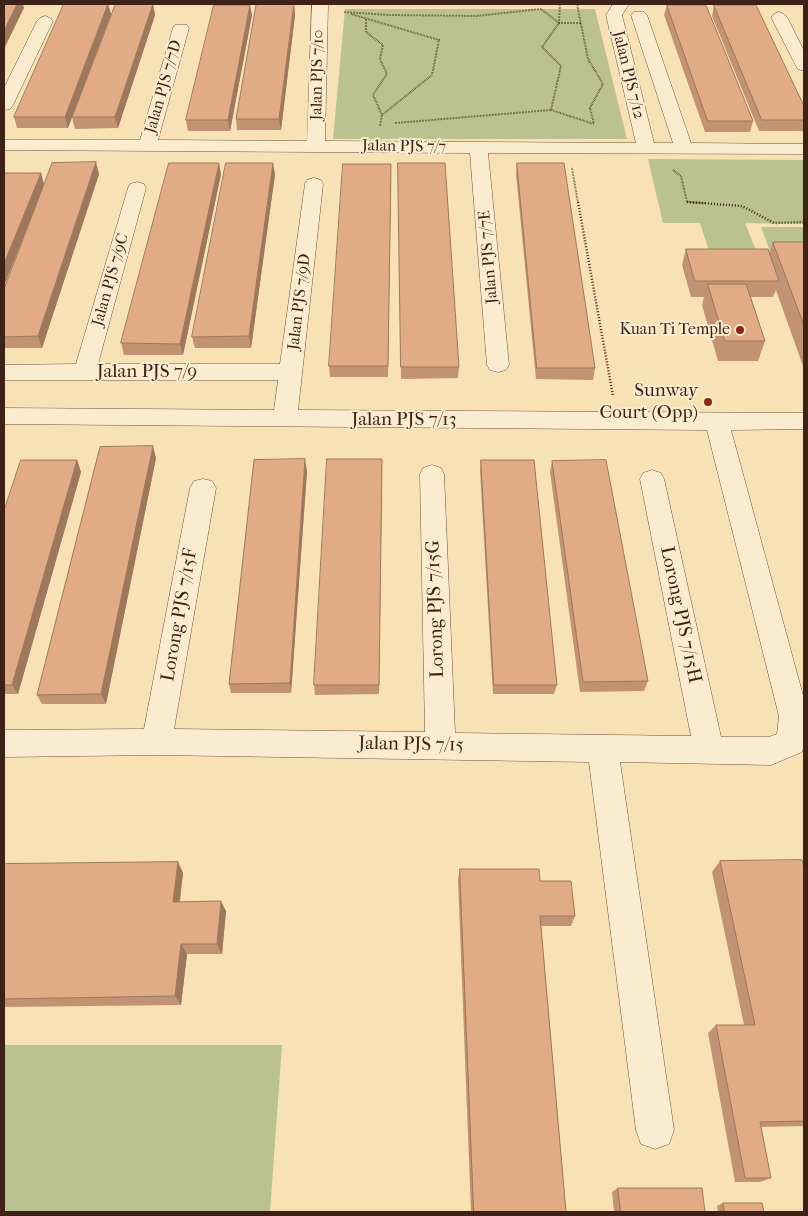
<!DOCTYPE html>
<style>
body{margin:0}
#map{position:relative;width:808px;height:1216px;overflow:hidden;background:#f8e1b5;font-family:"IM FELL French Canon",serif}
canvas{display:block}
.frame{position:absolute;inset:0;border:5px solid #3f2217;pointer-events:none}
</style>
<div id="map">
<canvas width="808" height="1216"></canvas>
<div class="frame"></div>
</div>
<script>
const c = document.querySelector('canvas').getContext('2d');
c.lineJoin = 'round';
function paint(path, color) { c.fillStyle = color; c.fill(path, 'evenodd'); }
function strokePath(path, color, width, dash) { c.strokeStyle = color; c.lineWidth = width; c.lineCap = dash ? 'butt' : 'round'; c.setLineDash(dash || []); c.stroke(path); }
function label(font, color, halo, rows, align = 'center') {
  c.font = font + ' "IM FELL French Canon",serif'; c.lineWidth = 4; c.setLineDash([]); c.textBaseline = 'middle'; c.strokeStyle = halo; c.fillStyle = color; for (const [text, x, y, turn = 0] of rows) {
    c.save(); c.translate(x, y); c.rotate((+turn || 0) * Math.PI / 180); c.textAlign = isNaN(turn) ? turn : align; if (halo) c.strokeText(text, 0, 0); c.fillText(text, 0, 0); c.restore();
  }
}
paint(new Path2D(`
 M345,9H595L627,139H333Z
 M648,159L804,160V224L745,223L761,263H713L700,223H663Z
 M761,227H804V254H771Z
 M4,1045H282L270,1212H4Z`), '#bac390');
const minor = new Path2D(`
 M312,4H328L325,141L636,143L606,15L613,4H629L622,15L654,143H673L631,15L634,12H644L647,15L691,143L804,144V154L488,153L509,365L506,370L498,372L490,370L487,365L470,153L4,150V140H140L173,28L175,25H187L189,28L158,140L307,141Z
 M779,12L784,14L787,17L804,51V71L798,69L796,66L771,17L774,14Z
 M45,16L50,18L53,21L13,105L10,109L4,110V88L37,21L40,18Z
 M314,178L321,180L323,184L298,410L804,413V429L731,430L804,699V746L802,752L771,765L620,762L674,1130L669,1144L655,1149L641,1144L636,1130L589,762L157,755L4,757V730L144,729L190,488L194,481L203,479L212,481L216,488L174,729L425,732L420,474L423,468L432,465L441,468L444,474L455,733L691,736L640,479L643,473L652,470L661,473L664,479L721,737H769L777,734L779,716L707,430L4,424V408L274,410L278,380H4V365L76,364L128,188L130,184L137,182L144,184L146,188L98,364H280L305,184L307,180Z`);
strokePath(minor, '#6d523e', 1);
strokePath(new Path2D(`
 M560,4L559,23H581
 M577,4L588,59L603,84L590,108L594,124
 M344,12L389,15L476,16L541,9L559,23L542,47L561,66L551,110L594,124
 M351,14L439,40L432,75L382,115
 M366,19V32L383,45L380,59L387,74L373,95L382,115L380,126
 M395,123L551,110
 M572,168L578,203
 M673,170L681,176L687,202L705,203`), '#3f2217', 2, [0.5, 1]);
strokePath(new Path2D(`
 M578,202L613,396
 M687,202L742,206L774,223L804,222`), '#3f2217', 2.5, [1, 2]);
paint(minor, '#faeccf');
paint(new Path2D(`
 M108,4L111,14L73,115L153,4L155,15L118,128L75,129L72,117L68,128H17L14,117Z
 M294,4L295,15L281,130H237L236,119Z
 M667,5L753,121L750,132H705L664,15Z
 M714,5L804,106V131H759L712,16Z
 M252,15L230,131H188L186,120Z
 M398,163L459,367L458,378L401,379Z
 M517,163L595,368L593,380L536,379L516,174Z
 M4,173H41L44,184L99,174L42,348H4V289L32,216L4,286Z
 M221,174L183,355H124L121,343Z
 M275,174L251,348H195L192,337Z
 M391,176L388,377H330L329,366Z
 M773,242H804V369L776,290L773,297H751L765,341L758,361H718L702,305L704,297H691L682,265L686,249L769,253Z
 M156,458L106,704H42L37,695Z
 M382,459L379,694L315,695L314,685Z
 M77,460L81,472L18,694H4V511Z
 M481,460L557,685L554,694H493L480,471Z
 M552,461L648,681L644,691L580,692L550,472Z
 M307,471L291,693H231L229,684Z
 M720,861L804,868V1126L761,1127L771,1178L760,1182H735L708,1033L716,1025H744L712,872Z
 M178,862L183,873L180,902L226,911L222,954H187L181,1005L4,1007V864Z
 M460,869L540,881L575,916L571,926H541L566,1212H471L458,880Z
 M618,1188L705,1212H614L612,1192Z
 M723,1203L764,1212H718L717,1206Z`), '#c19372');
paint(new Path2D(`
 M17,4H23L24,8L4,49V31Z
 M108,4L111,14L68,128L65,117Z
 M153,4L155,15L118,128L115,117Z
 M294,4L295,15L281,130L279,119Z
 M250,5L252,15L230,131L228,120Z
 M96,162L99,174L42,348L38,336Z
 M219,163L221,174L183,355L180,344Z
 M273,163L275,174L251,348L249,336Z
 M41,173L44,185L4,286V264Z
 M153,446L156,458L106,704L101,694Z
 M305,459L307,471L291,693L290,683Z
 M382,459V470L379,694V685Z
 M77,460L81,472L18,694L12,685Z
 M178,862L183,873L178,912L173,902Z
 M221,901L226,911L222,954L217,944Z
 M181,944L187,954L181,1005L175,996Z`), '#9d785d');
const building = new Path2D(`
 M4,4H17L4,31Z
 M64,4H108L65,117H14Z
 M153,4L115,117H72L115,5Z
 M294,4L279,119H236L256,5Z
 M214,5H250L228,120H186Z
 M667,5H706L753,121H708Z
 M714,5H756L804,106V120H762Z
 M96,162L38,336L4,337V289L52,163Z
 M169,163H219L180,344L121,343Z
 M226,163H273L249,336L192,337Z
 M398,163H445L459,367H401Z
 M517,163H564L595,368H537Z
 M343,164H391L388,366H329Z
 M4,173H41L4,264Z
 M773,242H804V325Z
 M686,249H768L779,281H695Z
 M708,284H746L765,341H725Z
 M153,446L101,694L37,695L100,447Z
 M305,459L290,683L229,684L254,460Z
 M327,459H382L379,685H314Z
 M21,460H77L12,685H4V511Z
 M481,460H534L557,685H494Z
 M606,460L648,681L583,682L552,461Z
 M802,860L804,868V1121L760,1122L771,1178H745L716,1025H755L720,861Z
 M178,862L173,902L221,901L217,944H181L175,996L4,999V864Z
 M460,869H539L540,881H571L575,916H540L566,1212H474Z
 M618,1188H702L705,1212H621Z
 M723,1203H762L764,1212H725Z`);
paint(building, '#e0ab85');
strokePath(building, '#9d785d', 1);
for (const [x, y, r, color] of [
 [740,330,5,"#8f2418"],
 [708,402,5,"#8f2418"]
]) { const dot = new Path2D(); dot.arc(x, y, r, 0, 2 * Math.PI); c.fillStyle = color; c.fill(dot); strokePath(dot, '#faeccf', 2); }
label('16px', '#3f2217', '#faeccf', [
 ["Jalan PJS 7/10",318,75,-89],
 ["Jalan PJS 7/12",628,75,76],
 ["Jalan PJS 7/7D",164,87,-74],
 ["Jalan PJS 7/7",404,147,1],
 ["Jalan PJS 7/7E",489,257,-95],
 ["Jalan PJS 7/9C",111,280,-74],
 ["Jalan PJS 7/9D",300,302,-83]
]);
label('16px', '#3f2217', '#faeccf', [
 ["Kuan Ti Temple",730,330]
], 'right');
label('19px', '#3f2217', '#faeccf', [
 ["Jalan PJS 7/9",147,372],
 ["Jalan PJS 7/13",404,420],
 ["Lorong PJS 7/15G",436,609,-92],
 ["Lorong PJS 7/15F",180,615,-80],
 ["Lorong PJS 7/15H",680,615,78],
 ["Jalan PJS 7/15",411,745,1]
]);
label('19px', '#3f2217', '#faeccf', [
 ["Sunway",698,391],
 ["Court (Opp)",698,413]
], 'right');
</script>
